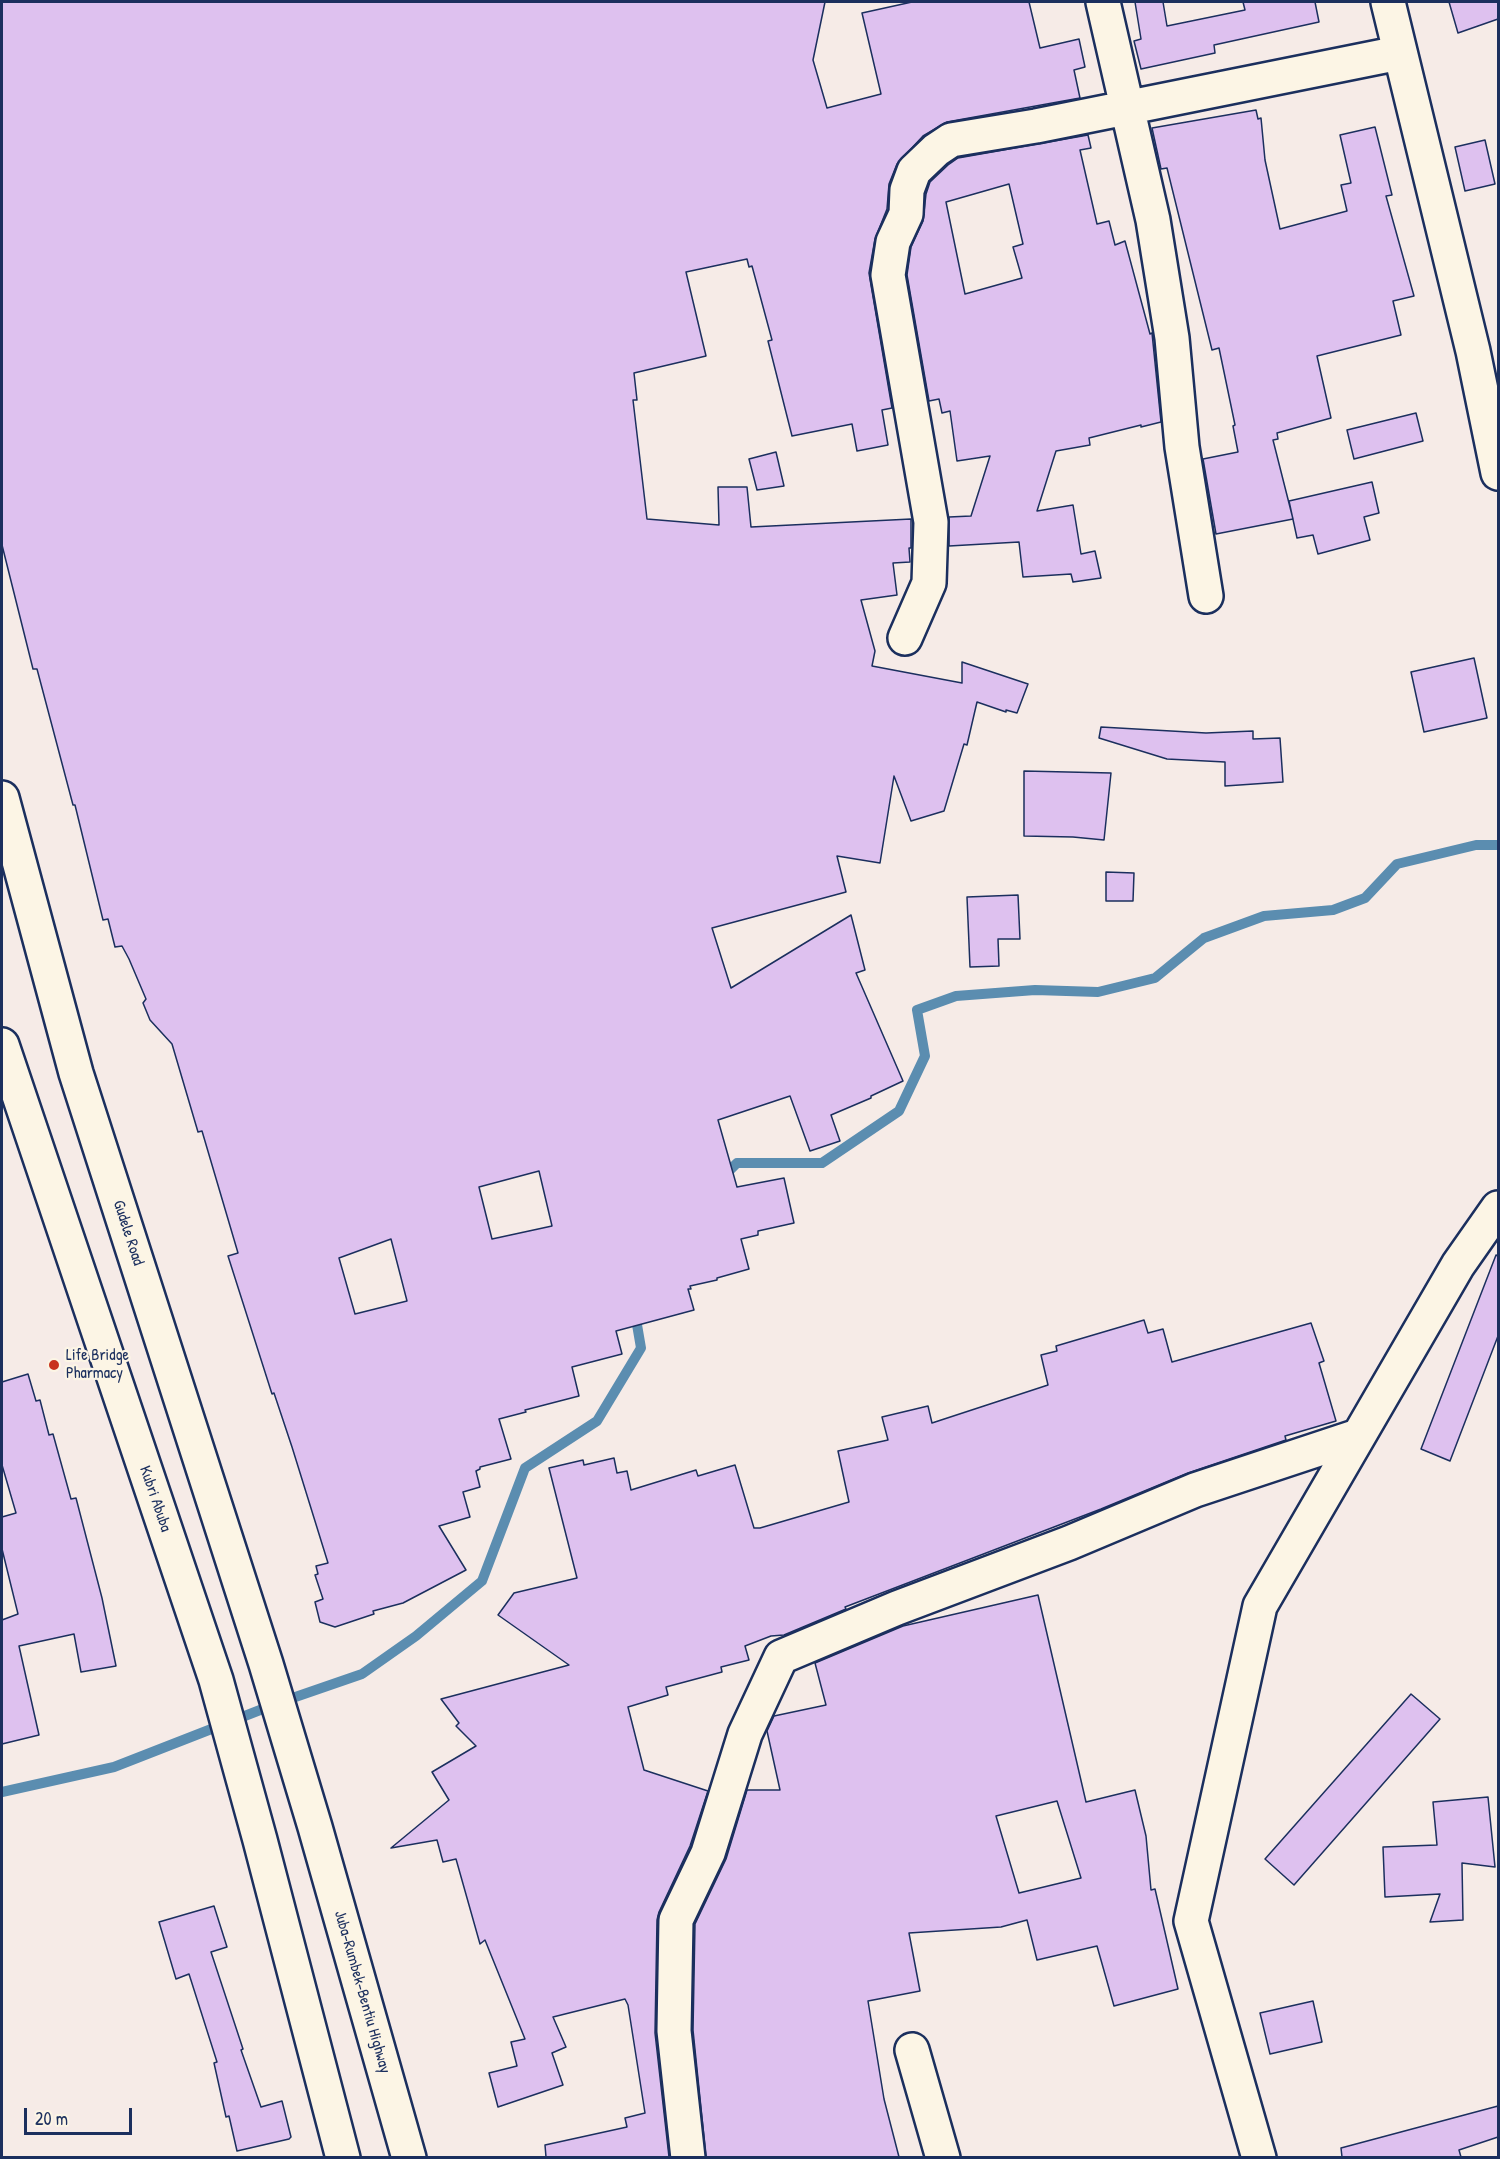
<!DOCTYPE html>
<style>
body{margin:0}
#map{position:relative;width:1500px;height:2159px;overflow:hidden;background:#f6ebe7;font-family:"Patrick Hand",sans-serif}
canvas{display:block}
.frame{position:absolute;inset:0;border:3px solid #1b2f5e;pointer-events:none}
.scale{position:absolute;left:24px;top:2108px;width:108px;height:27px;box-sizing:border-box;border:3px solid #1b2f5e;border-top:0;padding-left:8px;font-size:18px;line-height:21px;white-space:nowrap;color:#1b2f5e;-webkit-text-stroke:4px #fcf5e5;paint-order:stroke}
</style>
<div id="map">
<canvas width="1500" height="2159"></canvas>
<div class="frame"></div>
<div class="scale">20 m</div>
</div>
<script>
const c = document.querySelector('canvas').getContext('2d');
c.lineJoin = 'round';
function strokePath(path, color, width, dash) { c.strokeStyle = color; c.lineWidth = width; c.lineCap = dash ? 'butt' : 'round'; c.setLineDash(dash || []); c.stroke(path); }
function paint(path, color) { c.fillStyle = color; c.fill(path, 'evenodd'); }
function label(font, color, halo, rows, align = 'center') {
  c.font = font + ' "Patrick Hand",sans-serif'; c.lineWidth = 4.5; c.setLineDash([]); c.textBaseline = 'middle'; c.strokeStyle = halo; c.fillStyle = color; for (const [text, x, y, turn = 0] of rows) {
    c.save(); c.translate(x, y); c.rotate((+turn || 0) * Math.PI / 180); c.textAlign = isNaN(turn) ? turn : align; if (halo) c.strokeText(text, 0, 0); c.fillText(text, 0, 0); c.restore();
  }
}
strokePath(new Path2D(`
 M723,1177L737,1163H822L899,1111L925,1056L917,1010L956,996L1035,990L1098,992L1155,978L1204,938L1264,916L1333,910L1365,898L1397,864L1476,845H1498
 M2,1792L114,1767L278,1703L362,1674L416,1636L482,1581L525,1468L597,1421L641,1348L635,1313`), '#5b8db0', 10);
const building = new Path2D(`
 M2,2H825L813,60L827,108L881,94L862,13L912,2H1029L1040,48L1079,39L1085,67L1074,70L1080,98L947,122L923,136L897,164L889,184L887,209L875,239L869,273L892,408L882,410L888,445L857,451L852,424L792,436L768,341L772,340L752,266L749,267L747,259L686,272L706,356L634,373L637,400H633L647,519L719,525L718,487H747L751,527L911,519V548H909L910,562L893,563L897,595L861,600L875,651L872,666L962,683V662L1028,684L1017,713L1006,710V712L977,702L967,745L964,744L944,811L911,821L894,776L880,863L837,856L846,892L712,928L731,988L851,915L865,970L856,973L903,1081L871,1096V1098L831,1115L840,1141L810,1151L790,1096L718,1120L737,1187L784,1178L794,1223L758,1231V1235L741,1239L749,1269L717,1278V1280L690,1286L691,1289H688L694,1310L616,1331L622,1354L572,1367L579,1396L525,1410L526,1412L499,1419L511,1459L480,1467V1469L476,1471L480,1487L463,1492L470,1517L439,1526L466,1570L403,1603L373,1611L374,1614L335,1627L320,1622L315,1602L323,1599L315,1575L318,1574L316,1566L328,1563L292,1447L274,1393L272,1394L228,1256L238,1253L202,1131L198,1132L172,1044L150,1020L143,1003L146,999L129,959L122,946L115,947L108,919L103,920L75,805H73L37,669H33L2,545ZM539,1171L552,1226L492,1239L479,1187ZM391,1239L407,1301L355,1314L339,1258Z
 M1135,2H1163L1167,26L1245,10L1243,2H1315L1319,22L1214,45L1215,53L1141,69L1134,41L1141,39Z
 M1449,2H1498V19L1458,33Z
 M1256,110L1258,119L1261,118L1265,160L1280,229L1347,211L1341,185L1351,183L1340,135L1375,127L1392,195L1386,196L1414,296L1393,301L1401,335L1317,356L1331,418L1277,433L1278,439L1273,440L1293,519L1216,534L1203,459L1238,452L1233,426L1235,425L1219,348L1212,350L1167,168L1161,169L1152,128Z
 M1088,135L1091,148L1080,150L1097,224L1109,221L1115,245L1125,241L1150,334L1152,333L1161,422L1141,427V425L1089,438L1090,445L1056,451L1037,511L1073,505L1081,554L1095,551L1101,578L1073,582L1071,574L1023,577L1019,542L949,546V517L971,516L990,456L957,461L950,411L942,413L939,399L929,401L907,275L911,247L923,221L926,194L930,182L948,165L958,158ZM1009,184L1023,244L1013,247L1022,278L965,294L946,202Z
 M1485,140L1495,184L1465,191L1455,147Z
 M1416,413L1423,441L1354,459L1347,430Z
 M776,452L784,486L757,490L749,459Z
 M1372,482L1379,513L1364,517L1370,540L1318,554L1313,535L1297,538L1289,501Z
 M1474,658L1487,718L1424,732L1411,672Z
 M1101,727L1206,733L1253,731V739L1280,738L1283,782L1225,786V762L1167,759L1099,738Z
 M1024,771L1111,773L1104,840L1073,837L1024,836Z
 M1106,872L1134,873L1133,901H1106Z
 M1018,895L1020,939H998L999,966L970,967L967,897Z
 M1496,1255L1498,1256V1336L1450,1461L1421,1449Z
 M1144,1320L1148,1333L1163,1329L1172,1362L1311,1323L1324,1361L1319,1363L1336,1421L1285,1436L1286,1440L1188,1473L1101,1509L845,1607L846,1609L784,1635L771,1636L745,1646L749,1660L721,1667L722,1672L666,1687L668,1695L628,1707L644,1770L708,1791L690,1846L659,1912L657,1920L655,2033L669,2157H546L545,2145L627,2127L625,2118L645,2113L628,2005L625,1999L553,2017L566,2047L552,2053L563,2085L498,2107L489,2073L517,2066L511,2042L525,2039L485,1940L480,1944L456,1859L443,1862L437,1840L391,1848L449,1800L432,1772L476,1746L456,1726L459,1723L441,1699L569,1665L498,1615L514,1593L577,1578L549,1468L583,1460L584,1465L614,1458L617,1473L627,1471L631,1490L696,1470L698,1476L735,1465L754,1528H760L849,1502L838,1451L888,1440L882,1417L928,1406L932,1423L1048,1385L1041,1355L1057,1351L1056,1346Z
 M28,1374L36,1401L40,1400L49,1435L53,1434L71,1499L76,1498L102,1598L116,1666L81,1672L74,1634L19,1646L39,1735L2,1744V1620L18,1614L2,1549V1517L16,1513L2,1465V1382Z
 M1038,1595L1086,1802L1135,1790L1146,1836L1151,1890L1155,1889L1178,1989L1114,2006L1097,1946L1037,1960L1027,1920L1001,1927L909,1933L920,1991L868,2001L884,2099L899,2157H706L693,2030L695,1924L726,1859L747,1790H780L767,1731L774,1716L826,1705L815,1663L903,1626ZM1057,1801L1081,1878L1019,1893L996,1816Z
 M1411,1694L1440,1719L1294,1885L1265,1859Z
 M1488,1797L1495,1867L1462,1863L1463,1920L1430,1922L1440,1894L1385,1897L1383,1847L1437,1845L1433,1802Z
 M214,1906L227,1947L211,1952L243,2049L241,2050L261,2107L282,2101L291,2137L289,2139L237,2151L229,2116L226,2117L214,2063L217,2062L189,1974L176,1979L159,1922Z
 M1313,2001L1322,2042L1270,2054L1260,2013Z
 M1498,2106V2137L1459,2150L1461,2157H1342L1341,2148Z`);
paint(building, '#dec1ef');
strokePath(building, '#1b2f5e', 1.5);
const street = new Path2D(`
 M1103,2L1153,220L1172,338L1182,447L1206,596
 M1388,2L1473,351L1498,473
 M905,638L929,583L931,522L888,275L893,242L906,214L907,190L914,171L936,150L951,140L1036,126L1399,53
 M912,2050L943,2158
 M688,2158L674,2031L676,1920L708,1853L745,1734L781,1657L897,1608L1069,1543L1195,1490L1358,1436
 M1259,2158L1191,1921L1260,1606L1458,1265L1498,1208`);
const highway = new Path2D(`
 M2,798L76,1073L266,1664L315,1827L409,2158
 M2,1045L216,1680L260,1840L343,2158`);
strokePath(street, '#1b2f5e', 38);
strokePath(highway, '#1b2f5e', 38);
strokePath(street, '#fcf5e5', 33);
strokePath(highway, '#fcf5e5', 33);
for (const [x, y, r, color] of [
 [54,1365,6,"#c8321e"]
]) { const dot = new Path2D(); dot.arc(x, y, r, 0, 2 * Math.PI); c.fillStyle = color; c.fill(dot); strokePath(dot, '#fcf5e5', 2); }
label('16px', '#1b2f5e', '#fcf5e5', [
 ["Gudele Road",128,1233,72],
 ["Kubri Abuba",155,1499,71],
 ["Juba-Rumbek-Bentiu Highway",362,1992,74]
]);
label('16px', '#1b2f5e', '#fcf5e5', [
 ["Life Bridge",66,1356],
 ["Pharmacy",66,1374]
], 'left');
</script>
